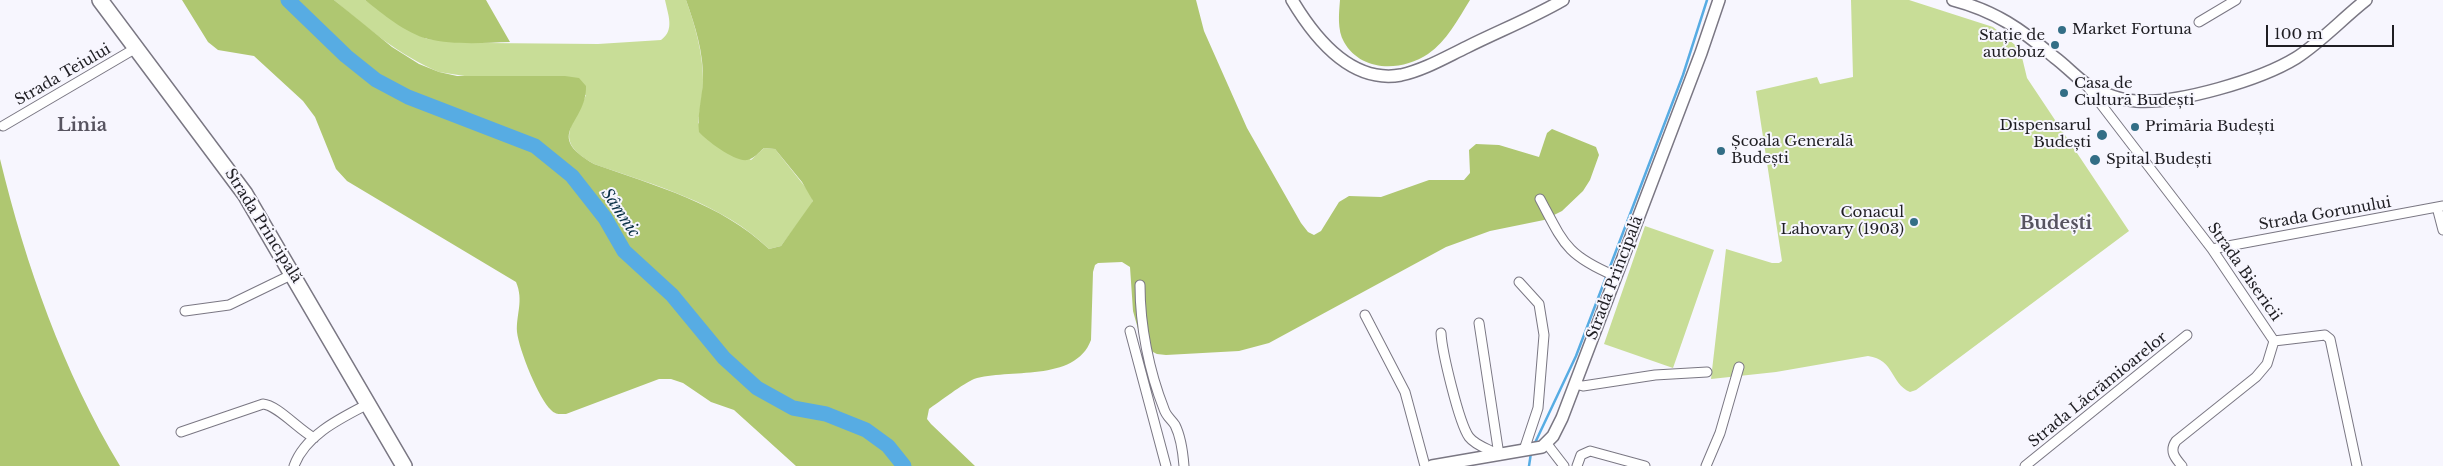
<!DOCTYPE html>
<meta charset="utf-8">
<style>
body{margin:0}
#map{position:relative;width:2443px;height:466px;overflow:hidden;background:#f7f6fe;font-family:"Libre Baskerville",serif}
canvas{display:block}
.scale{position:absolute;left:2266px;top:25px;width:128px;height:22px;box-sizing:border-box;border:2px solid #1f1e23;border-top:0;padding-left:6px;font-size:15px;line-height:18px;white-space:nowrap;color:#1f1e23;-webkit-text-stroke:4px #f7f6fe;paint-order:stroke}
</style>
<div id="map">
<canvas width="2443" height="466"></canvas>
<div class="scale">100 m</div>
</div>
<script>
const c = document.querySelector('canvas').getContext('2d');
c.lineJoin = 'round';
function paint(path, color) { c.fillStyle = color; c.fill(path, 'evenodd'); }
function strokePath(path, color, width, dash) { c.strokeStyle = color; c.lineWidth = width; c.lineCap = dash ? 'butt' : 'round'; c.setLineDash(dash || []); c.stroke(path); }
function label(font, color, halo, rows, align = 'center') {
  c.font = font + ' "Libre Baskerville",serif'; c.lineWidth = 4; c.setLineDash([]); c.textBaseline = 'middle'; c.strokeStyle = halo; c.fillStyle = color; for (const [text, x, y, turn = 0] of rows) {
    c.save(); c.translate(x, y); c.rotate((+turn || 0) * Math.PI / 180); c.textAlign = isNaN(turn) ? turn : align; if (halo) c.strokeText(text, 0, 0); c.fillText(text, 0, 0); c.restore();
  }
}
paint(new Path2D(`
 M334,0H365L409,30L427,39L485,43L598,44L661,40C675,30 668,15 665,0H686C695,25 703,53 703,80C703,94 700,109 698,123L751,160L764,148L775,149L810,193L813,201L811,206L781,246L769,249C722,203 654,185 594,164C554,141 571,129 586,95L439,72C399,55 367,28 334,0Z
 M1851,0H1909L1993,27L2020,49L2027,78L2129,231L1916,390L1910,392C1890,383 1895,360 1868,356L1776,372L1711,379L1726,249L1772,263H1779L1782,261L1756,91L1817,77L1820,84L1853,77Z
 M1645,226L1714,250L1673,368L1604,344Z`), '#c8dd97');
paint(new Path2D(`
 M182,0H334L392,47L419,64L439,72L457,76H565L579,78L586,86C587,124 542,134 594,164C655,186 721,203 769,249L781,246L813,201L802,182L775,149L764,148C759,152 754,159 747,160C735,162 707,141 699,132C697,115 702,98 703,81C704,54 695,25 686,0H1196L1204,31L1247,128L1301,223L1308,232L1314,235L1321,231L1339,202L1349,196L1381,197L1429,180H1464L1470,173L1469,150L1476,144L1499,145L1539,157L1547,133L1552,129L1596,147L1599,155L1590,180L1583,191L1562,211L1544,220L1490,231L1446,247L1269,343L1239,351L1166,355L1157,354L1143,347L1133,311L1130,267L1122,262L1098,263L1095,265L1093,272L1091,340C1075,383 1008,368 974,379C964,383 939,402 929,409L927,419L931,424L975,466H796L734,410L711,402L683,383L671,379H659L566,414C560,414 556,415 551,410C539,399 519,350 517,332C516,314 524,301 516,282L347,181L336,169L315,117L303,101L254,56L218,50L208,42Z
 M365,0H486L510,42C483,43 453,45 428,39C405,33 383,14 365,0Z
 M1340,0H1470C1458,19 1447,41 1428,54C1401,72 1361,72 1344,42C1337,30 1339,13 1340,0Z
 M0,159C26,266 63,371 120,466H0Z`), '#afc771');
strokePath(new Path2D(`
 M1534,445L1576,356L1683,75L1707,0
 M1529,466L1531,453`), '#57ace3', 2.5);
strokePath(new Path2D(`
 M288,0L346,56L376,80L408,97L535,146L572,176L605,218L624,251L672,295L724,358L757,388L793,408L826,414L866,430L888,446L904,466`), '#57ace3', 15);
const street = new Path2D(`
 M2199,22L2236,0
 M2087,86L2212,249L2274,341L2267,364L2256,377L2176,441C2169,451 2175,458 2182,466
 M3,126L136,48
 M1540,199C1564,244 1566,255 1615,276
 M2437,207L2443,230
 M2212,249L2443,206
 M1519,282L1539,304L1544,335L1538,408L1524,450
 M1140,285C1140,326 1149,371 1164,409C1166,416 1171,419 1175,425C1181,437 1183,453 1184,466
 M185,311L229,305L293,274
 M1365,315L1405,392L1425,466
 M1479,323L1499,455
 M1130,331L1166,466
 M1441,333C1442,352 1459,423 1469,437C1476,446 1489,449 1499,455
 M2274,341L2325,335L2330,339L2357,466
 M1575,384L1583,386L1655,375L1707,372
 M181,432L263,404C277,405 298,429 314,438
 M1547,444L1564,466
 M294,466C305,435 341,418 368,404
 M1577,466L1581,455L1590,451L1645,466
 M1706,466L1720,433L1739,367
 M2025,466L2187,335`);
const secondary = new Path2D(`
 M1292,0C1314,37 1351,84 1401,75C1424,70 1446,57 1467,47C1499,31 1532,18 1563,0
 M1953,0C1995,11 2021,29 2054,57C2065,65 2075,76 2086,84C2102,93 2118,100 2136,101C2178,104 2260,80 2296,58C2321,42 2343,18 2366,0
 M1432,466L1542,447L1553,436L1562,418L1701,53L1719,0`);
const highway = new Path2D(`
 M100,0L245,194L404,466`);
strokePath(street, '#7a7783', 11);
strokePath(secondary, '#7a7783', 14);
strokePath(highway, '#7a7783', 18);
strokePath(street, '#fff', 9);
strokePath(secondary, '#fff', 11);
strokePath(highway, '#fff', 15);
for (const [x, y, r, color] of [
 [2062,30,5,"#336e86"],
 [2055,45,5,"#336e86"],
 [2064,93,5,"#336e86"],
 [2135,127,5,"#336e86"],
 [2102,135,6,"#336e86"],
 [1721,151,5,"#336e86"],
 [2095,160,6,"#336e86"],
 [1914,222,5,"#336e86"]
]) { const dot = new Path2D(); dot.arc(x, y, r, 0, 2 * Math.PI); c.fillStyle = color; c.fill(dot); strokePath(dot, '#f7f6fe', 2); }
label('15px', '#1f1e23', '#f7f6fe', [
 ["Market Fortuna",2072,30],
 ["Stație de",2045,36,"right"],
 ["autobuz",2045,53,"right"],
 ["Casa de",2074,84],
 ["Cultură Budești",2074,101],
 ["Dispensarul",2091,126,"right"],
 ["Budești",2091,143,"right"],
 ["Primăria Budești",2145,127],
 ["Școala Generală",1731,142],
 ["Budești",1731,159],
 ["Spital Budești",2106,160],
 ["Conacul",1904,213,"right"],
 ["Lahovary (1903)",1904,230,"right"]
], 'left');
label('15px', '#1f1e23', '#f7f6fe', [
 ["Strada Teiului",63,75,-30],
 ["Strada Gorunului",2325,214,-10],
 ["Strada Principală",263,226,58],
 ["Strada Bisericii",2244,272,55],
 ["Strada Principală",1615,278,-69],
 ["Strada Lăcrămioarelor",2098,390,-39]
]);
label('italic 16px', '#0b3147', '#f7f6fe', [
 ["Sâmnic",620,213,56]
]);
label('bold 18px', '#575460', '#f7f6fe', [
 ["Linia",82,126],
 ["Budești",2056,224]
]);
</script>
